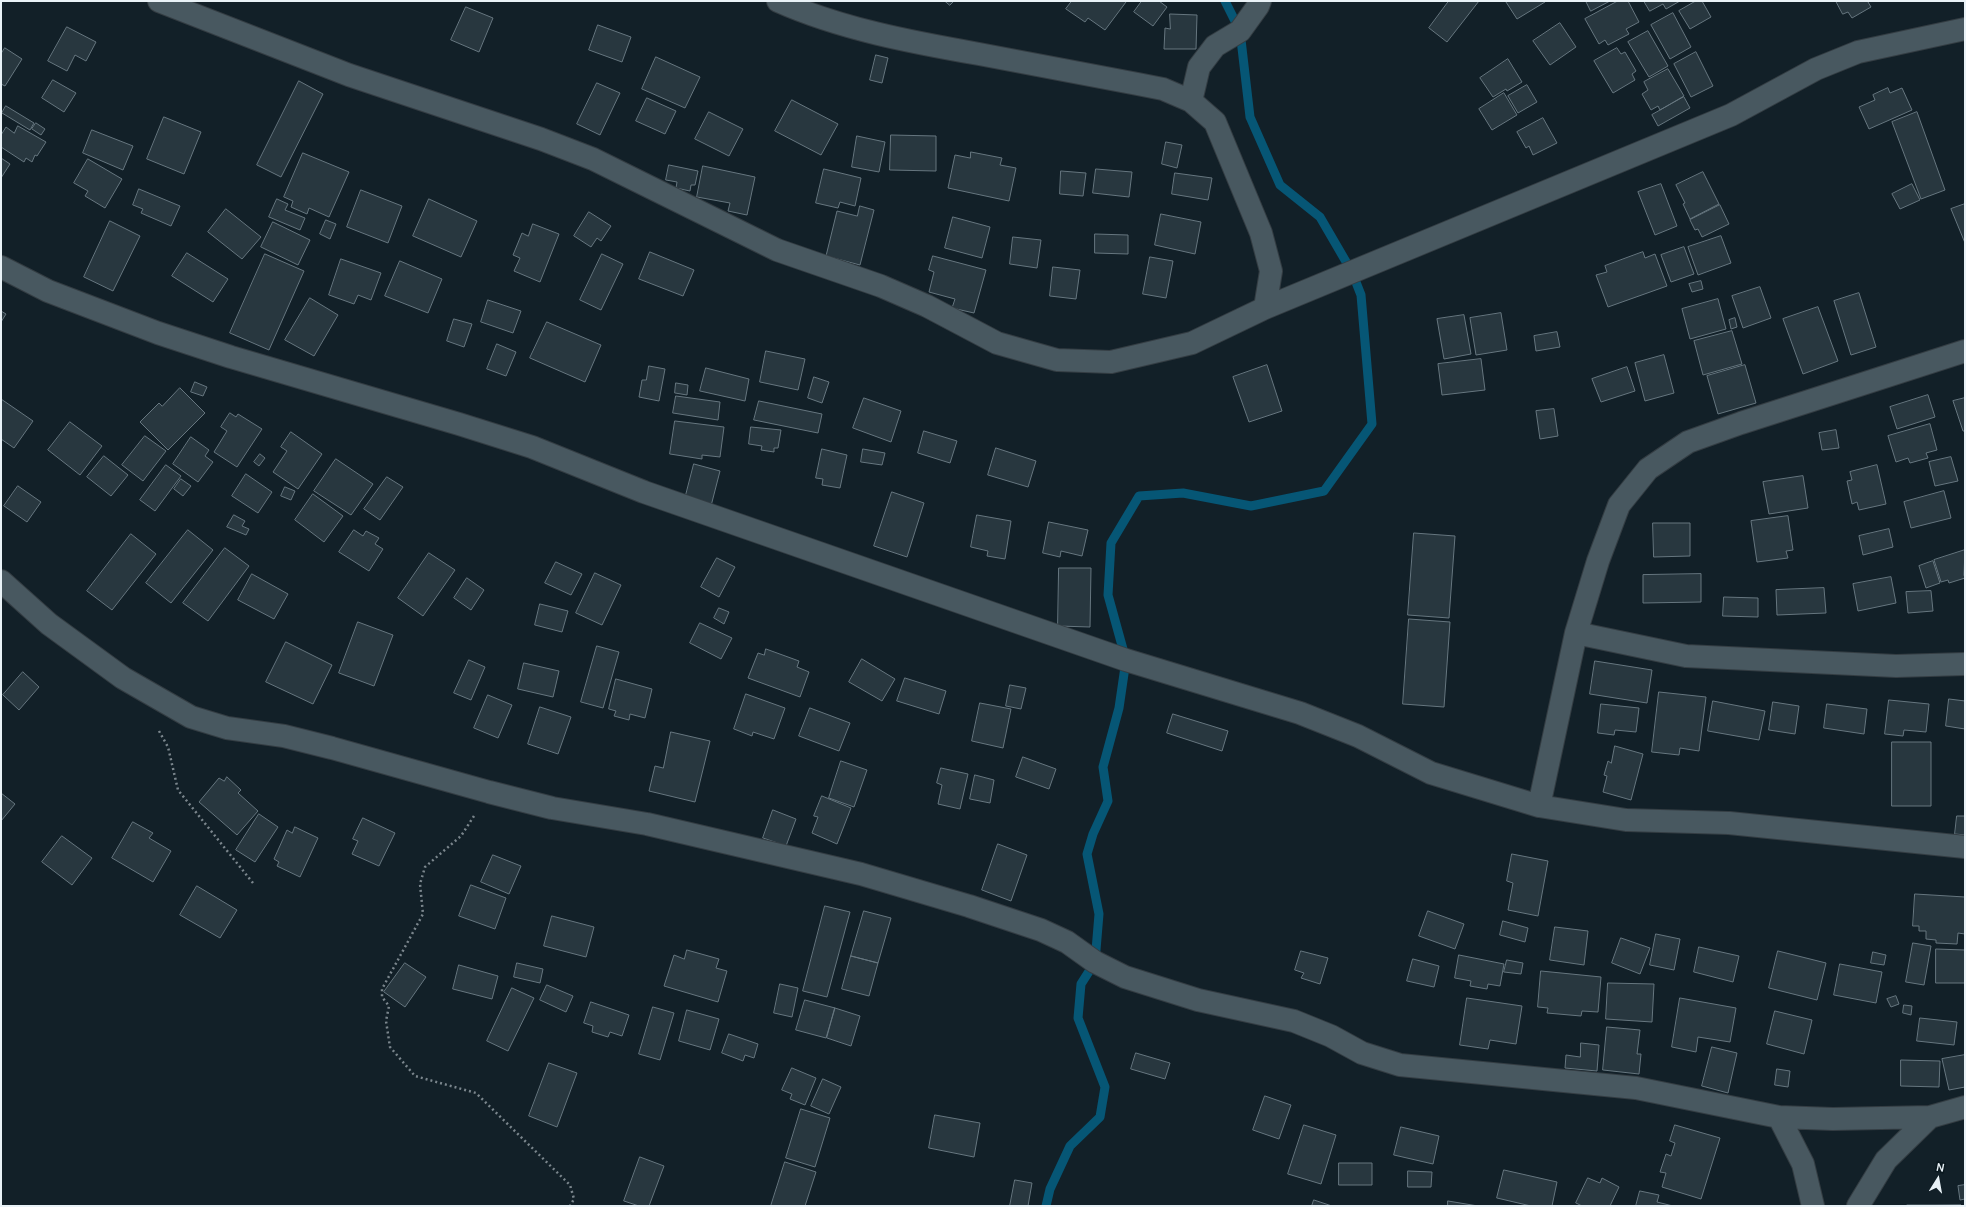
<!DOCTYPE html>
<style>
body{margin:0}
#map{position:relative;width:1966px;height:1207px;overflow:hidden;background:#122028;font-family:Manrope,sans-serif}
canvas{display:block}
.frame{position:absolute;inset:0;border:2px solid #e9f2f7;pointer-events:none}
.north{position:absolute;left:1918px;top:1159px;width:40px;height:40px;-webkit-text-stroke:3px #09171e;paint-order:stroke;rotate:11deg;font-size:11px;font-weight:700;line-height:16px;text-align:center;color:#e9f2f7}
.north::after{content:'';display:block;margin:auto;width:14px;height:18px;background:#e9f2f7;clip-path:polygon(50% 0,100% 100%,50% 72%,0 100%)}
</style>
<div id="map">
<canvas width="1966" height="1207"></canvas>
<div class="frame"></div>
<div class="north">N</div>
</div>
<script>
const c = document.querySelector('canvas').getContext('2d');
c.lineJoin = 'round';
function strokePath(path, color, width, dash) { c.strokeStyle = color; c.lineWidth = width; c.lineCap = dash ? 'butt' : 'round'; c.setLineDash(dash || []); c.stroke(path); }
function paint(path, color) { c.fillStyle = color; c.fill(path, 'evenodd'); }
strokePath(new Path2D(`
 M1046,1206L1050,1189L1070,1146L1100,1117L1105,1087L1078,1018L1081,984L1095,962L1099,914L1087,854L1093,834L1108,801L1103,767L1119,708L1126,660L1108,595L1111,543L1139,496L1183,493L1251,506L1324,491L1372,424L1361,295L1352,272L1320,217L1280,185L1250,117L1240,31L1225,1`), '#065675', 9);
const building = new Path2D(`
 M945,1H954L950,5Z
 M1072,1H1125L1126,2L1105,30L1088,18L1085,22L1066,9Z
 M1142,1H1159L1167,7L1153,26L1134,12Z
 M1449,1H1479L1447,42L1429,28Z
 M1507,1H1544L1545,2L1517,19L1506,2Z
 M1586,1H1610L1591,11Z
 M1618,1H1628L1639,22L1626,29L1629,34L1608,45L1605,40L1599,44L1585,19Z
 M1644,1H1680L1666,9L1663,4L1650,11Z
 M1696,1H1702L1711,17L1690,29L1679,11Z
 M1836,1H1870L1868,2L1871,7L1852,18L1848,12L1843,14Z
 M466,7L493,18L479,52L451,40Z
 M1673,13L1691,47L1670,59L1651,25Z
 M1170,14L1197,15L1196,49H1164L1165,28L1170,29Z
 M1560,23L1576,47L1550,65L1533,41Z
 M598,25L631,37L622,62L589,50Z
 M67,27L96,42L86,61L75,55L67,71L48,61Z
 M1648,31L1668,66L1649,77L1628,42Z
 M5,48L22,59L5,86L1,84V54Z
 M1617,48L1621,54L1625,52L1636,71L1632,74L1635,80L1613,93L1594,61Z
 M1696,52L1713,86L1691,97L1674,64Z
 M876,55L888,58L882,83L870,80Z
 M656,57L700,77L685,108L642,89Z
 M1508,59L1522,82L1507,91L1506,89L1493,97L1480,78Z
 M1668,69L1684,96L1660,110L1658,106L1651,110L1642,94L1648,90L1644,82Z
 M53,80L76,93L64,112L42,98Z
 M299,81L323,94L281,177L257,165Z
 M597,83L620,93L600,135L577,124Z
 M1527,85L1537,102L1518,113L1508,96Z
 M1888,88L1890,93L1902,88L1912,110L1869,129L1859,107L1875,100L1873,95Z
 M1504,93L1517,115L1492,130L1479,109Z
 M1684,97L1690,108L1658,126L1652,115Z
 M647,98L676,111L665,134L636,121Z
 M792,100L838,124L821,155L775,131Z
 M6,106L34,123L30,130L2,113Z
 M709,112L743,129L729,156L695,139Z
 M1917,112L1945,190L1921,199L1892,122Z
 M164,117L201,132L184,174L147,159Z
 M1543,118L1557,143L1533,155L1529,146L1526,148L1517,132Z
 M36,123L45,129L41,135L32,129Z
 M18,126L46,142L37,156L35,155L32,162L26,158L24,162L1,147V135L6,127L14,133Z
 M92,130L133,146L123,170L83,153Z
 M891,135L936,136V171L890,170Z
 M857,136L885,142L879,172L852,167Z
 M1166,142L1182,145L1177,168L1162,164Z
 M971,152L1002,158L1000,165L1016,168L1009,201L948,188L955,155L970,158Z
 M303,153L349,172L329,217L309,208L307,214L291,207L293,201L284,197Z
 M1,158L10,164L1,178Z
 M88,159L122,179L105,208L85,196L88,191L74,183Z
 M669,165L698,171L695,185H691L690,191L676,188L677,182L666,180Z
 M703,166L755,177L747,215L728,211L730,203L697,197Z
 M824,169L861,178L855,206L840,202L838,208L816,203Z
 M1096,169L1132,172L1129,197L1093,193Z
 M1061,171L1086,173L1083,196L1060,194Z
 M1703,172L1719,204L1690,219L1683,204L1685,203L1676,185Z
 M1175,173L1212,178L1208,200L1172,194Z
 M1661,184L1677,226L1655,235L1638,192Z
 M1912,184L1920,200L1900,209L1892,194Z
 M139,189L180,206L171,226L141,213L143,209L133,205Z
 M361,190L402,206L388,243L347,227Z
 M277,199L288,204L285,210L305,218L300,230L269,217Z
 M429,199L477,221L461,257L413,236Z
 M1965,204V243L1951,209Z
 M1720,205L1729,224L1702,237L1698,229L1695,230L1690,220Z
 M860,206L874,210L860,265L826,256L837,211L857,216Z
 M226,209L261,237L242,259L208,232Z
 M589,212L611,226L601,241L597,238L591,247L574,236Z
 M1161,214L1201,222L1195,254L1155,245Z
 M953,217L990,227L982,258L945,248Z
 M326,220L336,224L330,239L320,234Z
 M110,221L140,236L113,291L84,277Z
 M273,222L310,240L298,265L261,247Z
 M533,224L559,234L540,282L514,271L520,258L513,255L522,233L528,236Z
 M1095,234L1128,235V254L1095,253Z
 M1721,236L1731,263L1698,275L1688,247Z
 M1013,237L1041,240L1037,268L1010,264Z
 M1684,247L1694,274L1671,282L1661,255Z
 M650,252L694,270L683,296L639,279Z
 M1643,252L1645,258L1655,254L1667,286L1608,307L1596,275L1607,272L1605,266Z
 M187,253L228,279L213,302L172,276Z
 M265,254L304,271L269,350L230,333Z
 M602,254L623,264L601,310L580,300Z
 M933,256L986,270L974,313L952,308L955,299L929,292L934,272L929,270Z
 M1150,257L1173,261L1166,298L1143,294Z
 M341,259L381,273L371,300L358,295L354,304L329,295Z
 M400,261L442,279L428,313L385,296Z
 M1053,267L1080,270L1076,299L1050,296Z
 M1701,281L1703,289L1692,292L1689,284Z
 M1760,287L1771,318L1743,328L1732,296Z
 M1859,293L1876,347L1851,355L1834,301Z
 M310,298L338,315L314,356L285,340Z
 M1718,299L1726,329L1690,339L1682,309Z
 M488,300L521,311L513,333L481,322Z
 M1818,307L1838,361L1803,374L1783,319Z
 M1,311L6,314L1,322Z
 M1501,313L1507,350L1476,355L1470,318Z
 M1464,315L1471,354L1444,359L1437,319Z
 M1735,318L1737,327L1731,329L1729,320Z
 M454,319L472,324L464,347L447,341Z
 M547,322L601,345L585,382L530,358Z
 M1732,331L1742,364L1703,375L1694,341Z
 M1557,332L1560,347L1536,351L1534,336Z
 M497,344L516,352L506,376L487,369Z
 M766,351L805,359L798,390L760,382Z
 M1664,355L1674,393L1645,401L1635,363Z
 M1481,359L1485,390L1442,395L1438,364Z
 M1267,365L1282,411L1249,422L1233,377Z
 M1745,365L1756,403L1718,414L1707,376Z
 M649,366L665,369L659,401L639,397L642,380H646Z
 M1627,367L1635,391L1601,402L1592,379Z
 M706,368L749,379L745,401L700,391Z
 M814,377L829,382L822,403L808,398Z
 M195,382L207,387L203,396L191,392Z
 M676,383L688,385L687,395L675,393Z
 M180,388L205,413L168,450L140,422L159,403L162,406Z
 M1928,395L1935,417L1897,429L1890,407Z
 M676,396L720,402L718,420L673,413Z
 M864,398L901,411L891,442L853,428Z
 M1965,398V431H1963L1953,401Z
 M1,399L33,421L14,448L1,439Z
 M759,401L822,414L818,433L754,420Z
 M1554,409L1558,436L1540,439L1536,411Z
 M230,413L236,417L238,414L262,429L237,467L214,452L227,431L221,427Z
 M675,421L724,427L720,457L702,455V459L670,454Z
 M70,422L102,446L80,475L48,450Z
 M1930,424L1937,450L1926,453L1928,458L1910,463L1908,458L1896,462L1888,436Z
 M751,427L781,430L778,448H774V452L761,450L762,446L749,444Z
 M1836,430L1839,448L1822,450L1819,433Z
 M924,431L957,441L950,463L918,453Z
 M291,432L322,454L298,489L273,472L287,451L281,447Z
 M145,436L166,451L143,481L122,465Z
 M191,437L209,450L205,456L213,462L198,482L173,464Z
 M996,448L1036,461L1028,487L988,475Z
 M822,449L847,455L840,488L822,485L823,479L816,478Z
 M863,449L885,453L882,465L861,462Z
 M260,454L265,458L259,466L254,462Z
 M104,456L128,475L111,496L87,477Z
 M1951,457L1958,481L1935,486L1929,462Z
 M336,459L373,484L351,515L314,491Z
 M694,464L720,471L711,506L685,499Z
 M166,465L181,476L155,511L140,500Z
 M1877,465L1886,504L1859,510L1857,502L1852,504L1847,481L1852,480L1850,472Z
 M246,474L272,492L258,513L232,496Z
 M1803,476L1808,508L1769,514L1763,482Z
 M387,477L403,487L380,520L364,509Z
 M181,479L191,486L183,496L174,489Z
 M18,486L41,502L27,522L4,506Z
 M285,487L295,491L291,500L281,496Z
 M1944,491L1951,518L1911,528L1904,502Z
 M892,492L924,503L907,557L874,546Z
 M313,494L343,516L324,542L295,520Z
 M234,515L245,521L242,526L249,529L246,535L227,527Z
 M977,515L1011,521L1005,559L987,556L988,551L971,547Z
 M1788,516L1793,550L1786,551L1788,558L1757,562L1751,521Z
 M1049,522L1088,530L1082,556L1061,551L1060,557L1043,553Z
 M1653,523H1690V556L1654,557Z
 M1889,529L1893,547L1863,555L1859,536Z
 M188,530L213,550L171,603L146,583Z
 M354,530L363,536L366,531L379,538L375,544L383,549L369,571L339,552Z
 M1414,533L1455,536L1449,618L1408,615Z
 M131,534L156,554L112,610L87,591Z
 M225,548L249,566L208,621L183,603Z
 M1965,550L1964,575L1965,578L1949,583L1948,580L1941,582L1934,560Z
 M429,553L455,570L423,616L398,598Z
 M717,558L735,567L719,597L701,587Z
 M1933,561L1940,583L1926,588L1919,566Z
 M556,562L582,574L571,595L545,583Z
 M1059,568H1091L1090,627L1058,626Z
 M595,573L621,585L602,625L576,613Z
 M252,574L288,594L274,619L238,600Z
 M1701,574V602L1643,603V575Z
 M1891,577L1896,603L1858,611L1853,584Z
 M467,578L484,590L471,610L454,598Z
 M1824,588L1826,613L1777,615L1776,590Z
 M1931,591L1933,611L1908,613L1906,592Z
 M1724,597L1758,598V617L1723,616Z
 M540,604L568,611L562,632L535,625Z
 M719,608L729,612L724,624L714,618Z
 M1409,619L1450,622L1444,707L1403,704Z
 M358,622L393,635L374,686L339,673Z
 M700,623L732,638L721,659L690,643Z
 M286,642L332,665L313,704L266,682Z
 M597,646L619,652L603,708L581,702Z
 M766,649L799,661L797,667L809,672L800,697L748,678L758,653L764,655Z
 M862,659L895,679L882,701L849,682Z
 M469,660L485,667L471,700L454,693Z
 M1595,661L1652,670L1647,703L1590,694Z
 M524,663L559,671L553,697L518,689Z
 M23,672L39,687L19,710L3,695Z
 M905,678L946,691L939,714L897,701Z
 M616,679L652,689L645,718L630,714L629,720L614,716L616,711L609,709Z
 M1010,685L1026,688L1021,709L1006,706Z
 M1659,692L1706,697L1699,751L1680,748L1679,755L1652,752Z
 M746,694L785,708L774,739L753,732L752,736L734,729Z
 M488,695L512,705L498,738L474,728Z
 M1949,699L1965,701V729L1946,726Z
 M1889,700L1929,704L1926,732L1904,730L1903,736L1885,734Z
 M1713,701L1765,711L1759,740L1708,731Z
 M1773,702L1799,706L1795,734L1769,730Z
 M980,703L1011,709L1003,748L972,741Z
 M1601,704L1639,708L1636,732L1615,730L1614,735L1598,733Z
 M1827,704L1867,709L1864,734L1824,728Z
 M540,707L571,717L558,754L528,744Z
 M810,708L850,723L839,751L799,736Z
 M1173,714L1228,731L1222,751L1167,733Z
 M671,732L710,741L695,802L649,791L655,766L663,768Z
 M1892,742H1931V806H1892Z
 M1615,746L1643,754L1631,800L1603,792L1607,776L1604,775L1608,761L1611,763Z
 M1023,757L1056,769L1049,789L1016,777Z
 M841,761L867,770L854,807L829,798Z
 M941,768L968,774L960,809L938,804L942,785L937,783Z
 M975,775L994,780L990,803L970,799Z
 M227,777L241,790L238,793L258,811L237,835L199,802L219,778L224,781Z
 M1,793L15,804L1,821Z
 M822,796L851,808L837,844L812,833L818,817L814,816Z
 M773,810L796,819L786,846L763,838Z
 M259,814L278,827L255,862L236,850Z
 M1957,816H1965V835L1955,834Z
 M363,818L395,833L379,866L352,854L358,841L353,839Z
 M133,822L153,833L149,838L171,851L153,882L112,858Z
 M295,827L318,838L300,877L277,866L279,862L274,859L287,830L292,833Z
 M62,836L92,858L72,885L42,862Z
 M998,844L1027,855L1011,901L982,890Z
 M1512,854L1548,861L1538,916L1508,910L1513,883L1507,881Z
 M493,855L521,866L509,894L481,882Z
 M471,885L506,898L495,929L459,916Z
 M197,886L237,910L220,938L180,915Z
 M1915,894L1965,897V934L1958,933L1957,944L1936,943V940L1926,939V931H1919V926H1913Z
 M825,906L850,912L827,997L803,991Z
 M864,911L891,918L878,963L851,956Z
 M1428,911L1464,924L1455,949L1419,936Z
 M552,916L594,927L586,957L544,946Z
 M1503,921L1528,928L1525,942L1500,935Z
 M1555,927L1588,931L1584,965L1550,960Z
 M1656,934L1680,939L1674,970L1650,965Z
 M1621,938L1650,948L1640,974L1612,963Z
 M1913,943L1931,946L1924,985L1906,982Z
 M1699,947L1739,956L1733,982L1694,972Z
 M1936,949L1965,950V983H1936Z
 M687,950L719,959L716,968L727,971L718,1002L664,986L674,955L684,959Z
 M1301,951L1328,958L1320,984L1301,978L1304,973L1295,970Z
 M1778,951L1826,963L1817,1000L1769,988Z
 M1873,952L1886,955L1884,965L1871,963Z
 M1459,955L1504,964L1500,986L1488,984L1487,989L1470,986L1471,981L1455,978Z
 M851,956L878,963L869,996L842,989Z
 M1413,959L1439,966L1434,987L1407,981Z
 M1507,960L1523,963L1521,974L1504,972Z
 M405,963L426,977L405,1007L384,992Z
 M517,963L543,969L540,983L514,977Z
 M1840,964L1882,972L1876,1003L1834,995Z
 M459,965L498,976L492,999L453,989Z
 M1541,971L1601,977L1598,1012L1582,1011L1581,1016L1547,1013L1548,1008L1538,1007Z
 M1608,983L1654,984L1652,1022L1606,1019Z
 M780,984L798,988L792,1017L774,1013Z
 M547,985L573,996L566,1012L540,1000Z
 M512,988L534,998L508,1051L487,1041Z
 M1896,996L1899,1004L1891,1007L1887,999Z
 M1467,998L1522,1006L1516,1044L1490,1040L1488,1049L1460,1045Z
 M1680,998L1736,1008L1730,1042L1698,1037L1696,1052L1672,1047Z
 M805,1000L835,1008L826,1038L796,1030Z
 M591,1002L629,1015L622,1036L610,1032L608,1037L592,1032L593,1026L584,1023Z
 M1904,1005L1912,1006L1911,1015L1903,1013Z
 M653,1007L674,1013L660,1060L639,1054Z
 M835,1008L860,1016L851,1046L827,1038Z
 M687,1010L719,1019L710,1050L679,1041Z
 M1775,1011L1812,1020L1804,1054L1767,1044Z
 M1920,1018L1957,1022L1954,1045L1917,1041Z
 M1607,1027L1640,1030L1637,1054H1641L1639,1074L1603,1070Z
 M729,1034L758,1044L754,1058L745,1055L743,1061L722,1053Z
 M1581,1043L1599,1045L1597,1071L1565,1068L1566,1055L1580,1057Z
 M1712,1047L1737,1053L1728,1093L1702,1086Z
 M1136,1053L1170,1063L1165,1079L1131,1069Z
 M1965,1055V1087L1949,1090L1942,1059Z
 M1901,1060L1940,1061L1939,1087L1901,1086Z
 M549,1063L577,1073L557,1127L529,1116Z
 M792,1068L816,1078L805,1105L790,1099L792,1094L782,1090Z
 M1777,1069L1790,1071L1788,1087L1775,1085Z
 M823,1079L841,1087L829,1114L811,1106Z
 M1265,1096L1291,1105L1279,1139L1253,1130Z
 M801,1109L830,1118L815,1167L786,1158Z
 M935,1115L980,1123L974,1157L929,1148Z
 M1304,1125L1336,1135L1321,1184L1288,1174Z
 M1675,1125L1720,1138L1701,1199L1662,1187L1666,1173L1660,1172L1666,1154L1671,1156L1675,1143L1670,1141Z
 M1401,1127L1439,1136L1433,1164L1394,1155Z
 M640,1157L664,1166L649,1206H639L624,1201Z
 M785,1162L816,1172L805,1206H771Z
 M1339,1163H1372V1185H1339Z
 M1504,1170L1557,1182L1552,1206H1531L1497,1198Z
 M1408,1171L1432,1172L1431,1187H1408Z
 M1588,1178L1600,1183L1602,1178L1619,1187L1610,1206H1582L1576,1203Z
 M1015,1180L1032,1183L1028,1206H1010Z
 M1965,1185V1199L1960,1200L1958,1186Z
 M1640,1191L1659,1195L1657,1202L1673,1206H1636Z
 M1314,1200L1332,1206H1312Z
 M1448,1201L1478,1206H1448Z
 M1907,1205H1961L1907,1206Z`);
paint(building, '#28373f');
strokePath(building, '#66767f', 1);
const minor = new Path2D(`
 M159,1L349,75L541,139L593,159L777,250L881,286L927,306L997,343L1057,360L1111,362L1192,343L1265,308L1731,115L1816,69L1858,52L1965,29
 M778,1C841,29 911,42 979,54C1041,66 1102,77 1163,89L1191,101L1215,122L1261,233L1271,271L1265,308
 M1191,101L1199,67L1215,46L1240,31L1258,6L1260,1
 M1,267L48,291L158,333L231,357L459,424L532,447L644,492L1126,660L1300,713L1358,736L1431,773L1539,806L1626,820L1729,823L1965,847
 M1,581L49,624L123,678L191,717L227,728L284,736L332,748L489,792L552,808L647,824L861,874L969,906L1041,930L1067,942L1095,962L1125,977L1198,1000L1294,1021L1331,1036L1362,1053L1400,1065L1636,1088L1779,1117L1833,1119L1930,1117L1965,1107
 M1576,633L1686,656L1896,666L1965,664
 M1539,806L1576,633L1598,561L1619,505L1648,469L1688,442L1741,423L1965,351
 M1779,1117L1803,1164L1813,1206
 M1858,1206L1886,1160L1930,1117`);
strokePath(minor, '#343d43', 24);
strokePath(new Path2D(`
 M159,731L168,747L178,790L253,883
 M474,816L461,836L425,867L420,884L423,914L382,989V997L389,1006L386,1021L390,1047L415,1076L476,1093L570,1185L574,1199L570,1206`), '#7b868d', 2.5, [2, 3]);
strokePath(minor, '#485860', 22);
</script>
